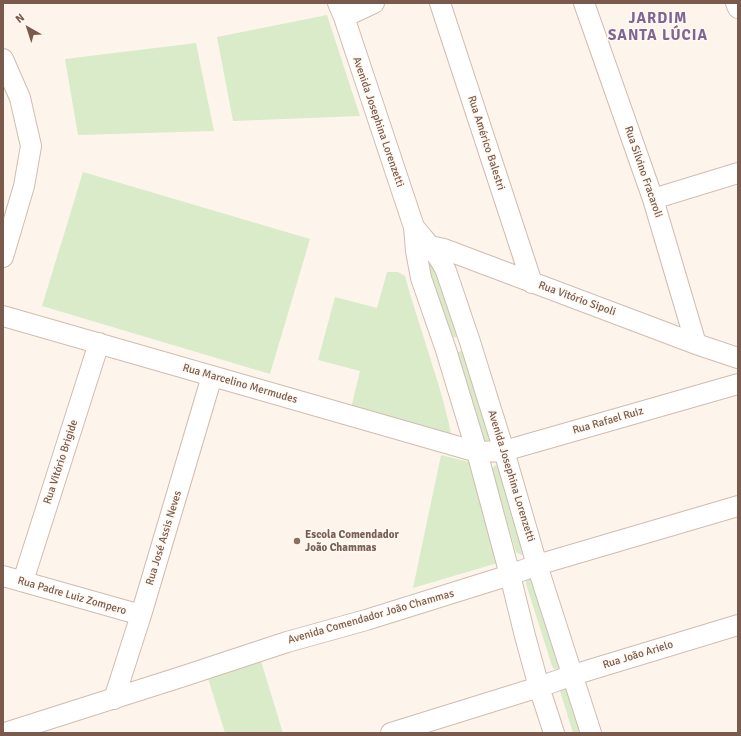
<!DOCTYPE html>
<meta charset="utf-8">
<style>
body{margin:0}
#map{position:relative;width:741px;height:736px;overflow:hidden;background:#fdf5ec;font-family:Signika,sans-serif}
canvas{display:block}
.frame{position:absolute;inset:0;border:4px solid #795a4d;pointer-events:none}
.north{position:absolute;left:8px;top:8px;width:40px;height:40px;-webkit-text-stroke:3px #fff9f2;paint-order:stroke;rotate:321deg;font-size:11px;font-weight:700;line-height:16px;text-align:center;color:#795a4d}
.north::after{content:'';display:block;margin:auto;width:14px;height:18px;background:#795a4d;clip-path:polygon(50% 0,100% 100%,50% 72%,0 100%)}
</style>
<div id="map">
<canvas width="741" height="736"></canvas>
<div class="frame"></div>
<div class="north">N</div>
</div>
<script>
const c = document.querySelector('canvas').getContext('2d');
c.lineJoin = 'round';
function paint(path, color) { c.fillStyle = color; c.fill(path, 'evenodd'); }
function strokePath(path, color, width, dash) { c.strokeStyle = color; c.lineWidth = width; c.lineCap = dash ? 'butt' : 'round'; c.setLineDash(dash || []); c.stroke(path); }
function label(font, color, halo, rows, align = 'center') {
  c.font = font + ' Signika,sans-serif'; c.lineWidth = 3; c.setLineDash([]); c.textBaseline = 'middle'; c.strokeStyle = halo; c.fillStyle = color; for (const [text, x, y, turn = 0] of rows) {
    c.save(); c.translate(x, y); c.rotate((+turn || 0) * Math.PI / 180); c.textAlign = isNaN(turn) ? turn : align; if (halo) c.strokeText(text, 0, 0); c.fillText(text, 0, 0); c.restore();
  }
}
paint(new Path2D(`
 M327,15L360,116L233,121L217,37Z
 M196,43L214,131L78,135L65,59Z
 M83,172L310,239L270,374L42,306Z
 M432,258L459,335C456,338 455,338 451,337L427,265C427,261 428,259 432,258Z
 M387,272H398L405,276C413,306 423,334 432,364C440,388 447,413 452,438L351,408L360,371L318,360L335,297L377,308Z
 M461,351L464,352L492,440L490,443H484L456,355L458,352Z
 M441,455L469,462L501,562L413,588Z
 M497,465L500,466L524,554L521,555L516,552L492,472V469L494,466Z
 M532,576L561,669C556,670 554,670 552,666L526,584V580L528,577Z
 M260,658L283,733H225L207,675Z
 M565,685L584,733H573L560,691V688Z`), '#d9ebc9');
const minor = new Path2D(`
 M338,3L344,17L414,227L416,251L421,278L446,350L477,452L510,575L525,636L539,687L554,733
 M440,3L532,283
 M584,3L653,199L696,344
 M736,3L738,8
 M344,17L374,3
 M3,59L20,98L31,146L24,186L3,257
 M653,199L738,173
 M414,227C425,241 439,254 446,271L470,342L504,451L537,565L591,733
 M425,248L430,246L444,249L696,344L738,358
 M3,316L477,452L504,451L738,384
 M3,576L141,615
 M23,581L99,343
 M114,699L141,615L212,376
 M5,733L184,676L287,642L366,620L510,575L537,565L738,506
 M391,733L539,687L573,675L738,625`);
strokePath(minor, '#d0bcb0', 22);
strokePath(minor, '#fff', 20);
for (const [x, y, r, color] of [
 [297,541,4,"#8d6e63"]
]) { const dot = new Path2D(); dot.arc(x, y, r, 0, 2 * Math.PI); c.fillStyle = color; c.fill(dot); strokePath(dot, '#fff9f2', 1.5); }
label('11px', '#795a4d', '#fff9f2', [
 ["Avenida Josephina Lorenzetti",378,122,71],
 ["Rua Américo Balestri",486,143,72],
 ["Rua Silvino Fracaroli",643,172,71],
 ["Rua Vitório Sipoli",577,299,20],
 ["Rua Marcelino Mermudes",240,384,16],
 ["Rua Rafael Ruiz",608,421,-16],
 ["Rua Vitório Brigide",61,462,-72],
 ["Avenida Josephina Lorenzetti",511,476,73],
 ["Rua José Assis Neves",164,538,-73],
 ["Rua Padre Luiz Zompero",72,596,16],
 ["Avenida Comendador João Chammas",371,617,-16],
 ["Rua João Arielo",638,655,-17]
]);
label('bold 11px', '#785e54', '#fff9f2', [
 ["Escola Comendador",305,535],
 ["João Chammas",305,548]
], 'left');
c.letterSpacing = '1px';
label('bold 15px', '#816694', '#fff9f2', [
 ["JARDIM",658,19],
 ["SANTA LÚCIA",658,36]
]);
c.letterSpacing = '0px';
</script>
